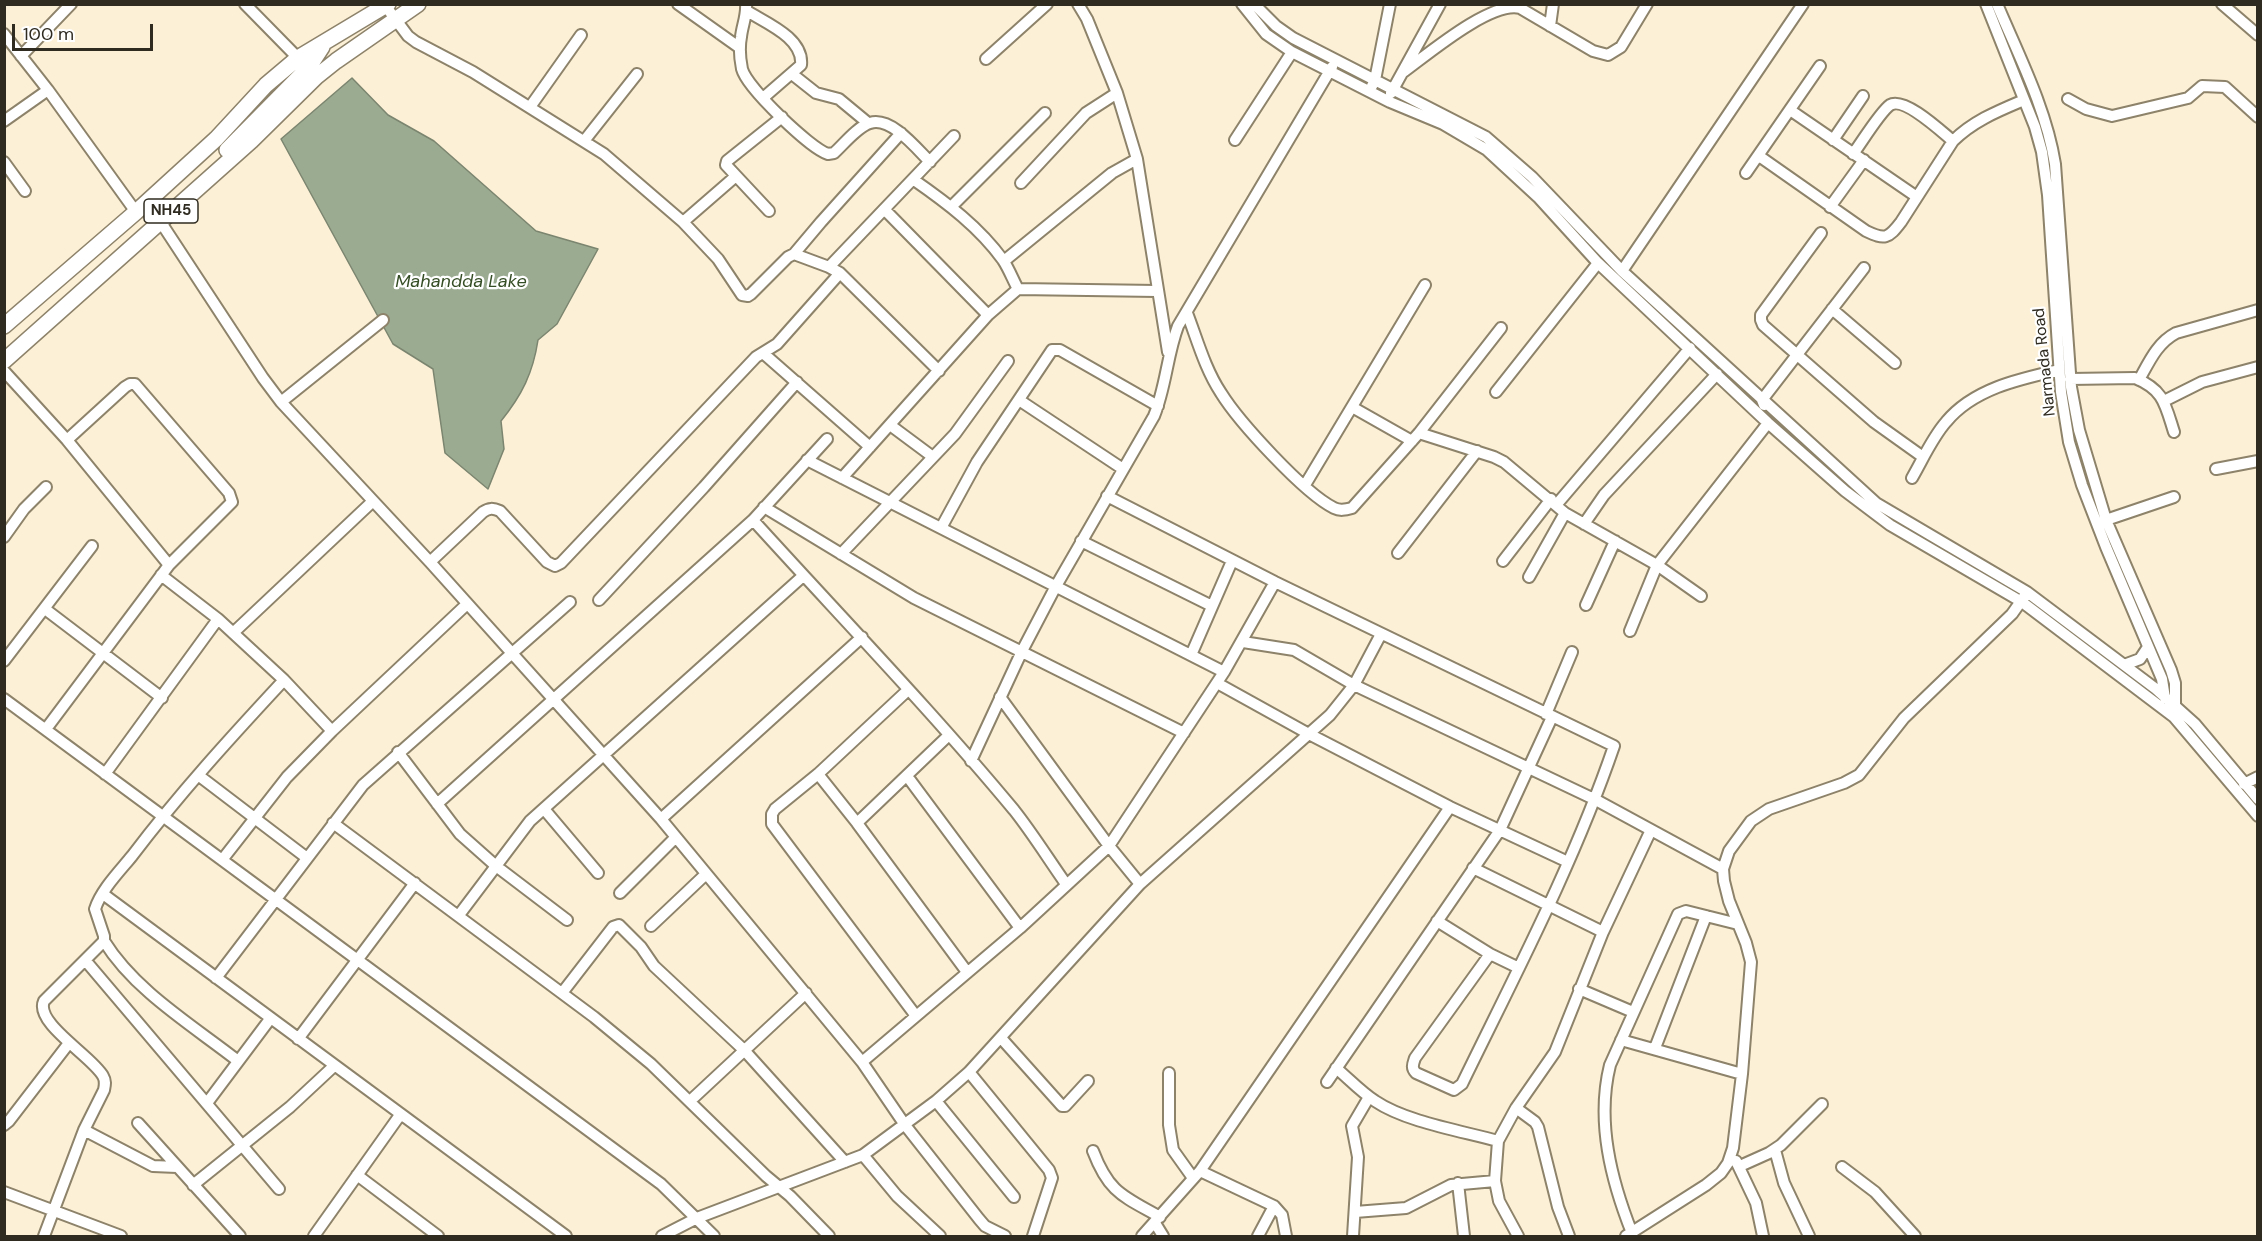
<!DOCTYPE html>
<style>
body{margin:0}
#map{position:relative;width:2262px;height:1241px;overflow:hidden;background:#fcf0d6;font-family:"DM Sans",sans-serif}
canvas{display:block}
.frame{position:absolute;inset:0;border:6px solid #2f2b21;pointer-events:none}
.scale{position:absolute;left:12px;top:24px;width:141px;height:27px;box-sizing:border-box;border:3px solid #2f2b21;border-top:0;padding-left:8px;font-size:18px;line-height:21px;white-space:nowrap;color:#2f2b21;-webkit-text-stroke:4px #fff;paint-order:stroke}
</style>
<div id="map">
<canvas width="2262" height="1241"></canvas>
<div class="frame"></div>
<div class="scale">100 m</div>
</div>
<script>
const c = document.querySelector('canvas').getContext('2d');
c.lineJoin = 'round';
function paint(path, color) { c.fillStyle = color; c.fill(path, 'evenodd'); }
function strokePath(path, color, width, dash) { c.strokeStyle = color; c.lineWidth = width; c.lineCap = dash ? 'butt' : 'round'; c.setLineDash(dash || []); c.stroke(path); }
function label(font, color, halo, rows, align = 'center') {
  c.font = font + ' "DM Sans",sans-serif'; c.lineWidth = 4.5; c.setLineDash([]); c.textBaseline = 'middle'; c.strokeStyle = halo; c.fillStyle = color; for (const [text, x, y, turn = 0] of rows) {
    c.save(); c.translate(x, y); c.rotate((+turn || 0) * Math.PI / 180); c.textAlign = isNaN(turn) ? turn : align; if (halo) c.strokeText(text, 0, 0); c.fillText(text, 0, 0); c.restore();
  }
}
const water = new Path2D(`
 M352,78L388,115L434,141L536,231L598,249L557,324L538,340C533,373 522,395 501,421L504,449L488,489L445,453L433,369L393,344L281,139Z`);
paint(water, '#9bab91');
strokePath(water, '#7b856f', 1.5);
const minor = new Path2D(`
 M245,4L298,58
 M384,4L408,36L416,42L473,72L604,154L683,222L718,259L742,295L748,296L751,294L788,257L794,254L829,267L840,273L939,371
 M678,4L740,48
 M746,4C747,16 742,26 741,37C739,47 740,59 742,69C747,88 810,148 828,154L834,153C844,144 857,127 870,123C891,116 917,149 930,162
 M1078,4L1087,19L1117,93L1137,159L1168,352
 M1242,4L1266,34L1292,52L1390,102L1443,124L1487,150L1538,197L1598,263L1768,423L1845,491L1890,525L2022,602L2174,717L2258,816
 M1254,4L1276,26L1293,38L1486,137L1532,177L1622,271L1876,503L2027,592L2156,689L2195,724L2258,799
 M1986,4L2035,127L2042,152L2048,195L2061,392L2069,442L2082,485L2106,547L2162,679L2165,698
 M1997,4C2019,56 2046,108 2055,164L2071,387L2079,430L2106,520L2171,670L2175,683V709
 M2222,4L2258,35
 M747,11C766,23 804,38 801,65L763,98
 M1550,26L1553,4
 M4,34L48,90L136,212
 M21,56L71,4
 M986,59L1047,4
 M1402,73C1427,55 1490,1 1520,8L1593,51L1608,55L1621,47L1647,4
 M792,74L816,93L839,99L868,123
 M1372,86L1375,80L1390,4
 M1391,93L1440,4
 M2068,99L2086,109L2112,116L2188,98L2202,86L2225,87L2258,117
 M530,107L581,35
 M1790,110L1917,197
 M4,121L48,90
 M1235,140L1292,52
 M1833,140L1863,96
 M584,141L637,74
 M1853,154C1862,142 1880,112 1890,105C1904,96 1942,132 1953,141
 M1759,156L1866,231C1885,240 1888,239 1901,222L1953,141C1973,121 1998,111 2024,100
 M4,162L25,191
 M1746,173L1820,66
 M914,180C947,203 979,227 1003,260C1009,269 1013,280 1018,289
 M1021,183L1086,113L1117,93
 M952,206L1045,113
 M1830,207L1864,160
 M885,210L988,315
 M769,211L726,165L727,161L782,117
 M160,221L263,378L281,402L430,562L661,819L862,1062L905,1125L979,1219L985,1226L1005,1236
 M683,222L736,176
 M1821,233L1761,315V320L1763,325L1874,422L1923,457
 M794,254L821,222L901,133
 M1004,261L1112,173L1137,159
 M829,267L954,136
 M1622,271L1803,4
 M1832,309L1895,363
 M1187,313C1197,339 1205,369 1221,393C1239,422 1304,493 1334,508C1340,511 1345,510 1352,508L1419,433L1501,328
 M763,353L870,447
 M4,371L67,440L169,565
 M2070,379L2135,378C2164,390 2165,404 2174,432
 M2139,380C2149,362 2157,343 2176,333L2258,310
 M1496,392L1598,263
 M1019,400L1123,469
 M2164,401L2202,382L2258,367
 M281,402L383,320
 M1764,405L1762,400L1864,268
 M1352,407L1412,441
 M890,425L933,457
 M1419,433L1494,457L1504,462L1565,513L1657,565L1701,596
 M807,460L1224,672
 M2216,469L2258,461
 M842,478L988,315L1018,289L1157,291
 M1912,478C1923,459 1932,438 1946,422C1973,389 2019,379 2059,370
 M1305,485L1425,285
 M1107,496L1275,582L1614,746C1574,863 1516,973 1462,1084L1454,1090L1416,1073C1411,1068 1413,1064 1415,1058L1490,954
 M1557,504L1690,348
 M764,507L914,598L1184,733
 M753,520C840,616 931,710 1014,810C1033,834 1049,860 1066,884
 M2106,520L2174,497
 M1584,524L1604,495L1717,374
 M941,528L977,462L1052,350H1060L1158,406
 M4,537L24,509L46,487
 M1081,541L1212,606
 M1398,553L1477,451
 M841,554L955,434L1008,361
 M1503,561L1551,499
 M430,562L483,512C489,508 493,508 500,511L547,562L555,566L561,563L756,357L777,344L840,273
 M161,575L218,619L284,680L332,731
 M1529,577L1565,513
 M599,600L704,487L797,382
 M1586,605L1615,541
 M45,609L162,698
 M1630,631L1657,565L1768,423
 M233,633L372,502
 M1243,642L1294,650L1354,685L1596,800L1723,869
 M1191,655L1232,561
 M4,661L92,546
 M2124,665L2140,659L2148,647
 M1217,683L1309,734L1450,807L1568,862
 M908,690L818,774L775,809L772,814V824L916,1016
 M1000,697L1109,846L1140,884
 M4,699L661,1184L714,1236
 M1546,714L1572,652
 M46,729L169,565L232,502L229,493L135,384H130L125,387L67,440
 M398,752L460,834L496,866L567,920
 M971,761L1022,651L1056,586L1154,416C1166,387 1167,355 1178,326L1332,67
 M105,774L218,619
 M818,774L857,823L967,972
 M198,775L307,858
 M907,776L1020,928
 M2244,784L2258,777
 M437,804L753,520L827,439
 M544,809L598,873
 M661,819L862,637
 M333,823L594,1017L651,1064L766,1176L790,1196L829,1236
 M857,823L949,735
 M222,860L287,777L332,731L466,605
 M1473,868L1603,932
 M620,893L676,837
 M103,894L566,1236
 M459,915L530,821L803,576
 M1437,921L1490,954L1519,968
 M651,926L706,874
 M104,941C135,991 192,1025 238,1061
 M85,960L279,1189
 M216,978L363,785L570,602
 M1579,989L1633,1012
 M562,993L613,927L619,925L641,947L654,966L744,1050L845,1162
 M1001,1038L1062,1106H1065L1088,1081
 M298,1039L415,883
 M1621,1040L1742,1074
 M1655,1048L1706,916
 M862,1062L1020,928L1109,846L1224,672L1275,582
 M1336,1068C1349,1079 1361,1092 1375,1101C1406,1122 1462,1131 1498,1141
 M969,1072L1049,1170L1052,1178L1033,1236
 M1169,1073V1125L1173,1150L1193,1178
 M1327,1082L1500,830L1552,717
 M690,1101L806,993
 M936,1101L1014,1197
 M207,1103L270,1019
 M1516,1108L1535,1122L1538,1127L1558,1207L1569,1236
 M138,1123L240,1236
 M4,1125L9,1121L69,1043
 M84,1130L153,1166L177,1167
 M1775,1150L1784,1183L1809,1236
 M1093,1151C1109,1193 1123,1196 1160,1217
 M863,1155L897,1196L940,1236
 M1736,1161L1756,1203L1763,1236
 M1740,1166L1769,1153L1781,1145L1822,1104
 M1842,1167L1875,1192L1915,1236
 M1200,1171L1274,1206L1282,1215L1286,1236
 M357,1175L438,1236
 M1458,1183L1464,1236
 M193,1185L290,1107L334,1066
 M4,1192L121,1236
 M1355,1212L1406,1208L1451,1185L1495,1181
 M1155,1223L1163,1236
 M1632,1233C1611,1180 1596,1121 1610,1065L1678,914L1686,911L1738,924
 M44,1236L84,1130L104,1090C105,1085 106,1081 103,1076C93,1057 34,1023 44,1001L104,941V936L95,909C101,890 119,872 132,856C179,794 231,737 284,680
 M314,1236L400,1115
 M662,1236L697,1218L863,1155L936,1101L969,1072L1140,884L1330,715L1354,685L1381,634
 M1142,1236L1200,1171L1450,807
 M1258,1236L1274,1206
 M1353,1236L1358,1157L1352,1126L1369,1097
 M1518,1236L1499,1201L1495,1181L1498,1141L1516,1108L1555,1052L1603,932L1651,830
 M1626,1236L1706,1185L1721,1173L1728,1163L1733,1148L1742,1074L1751,962L1746,943L1729,901L1724,881L1723,869L1729,851L1751,821L1769,809L1844,783L1859,775L1904,718L2012,614L2024,597`);
const highway = new Path2D(`
 M227,150L309,67L322,47
 M4,326L136,212L216,139L266,85L298,58L388,4
 M4,361L251,141L316,77L336,61L418,4`);
strokePath(minor, '#8d826a', 14);
strokePath(highway, '#8d826a', 18);
strokePath(minor, '#fff', 10);
strokePath(highway, '#fff', 15);
for (const [x, y, w] of [
 [171,211,54]
]) { const box = new Path2D(); box.roundRect(x - w / 2, y - 12, w, 24, 4.5); c.fillStyle = '#fff'; c.fill(box); strokePath(box, '#2f2b21', 1.5); }
label('bold 15px', '#2f2b21', null, [
 ["NH45",171,211]
]);
label('16px', '#2f2b21', '#fff', [
 ["Narmada Road",2045,362,-96]
]);
label('italic 18px', '#364e25', '#fff', [
 ["Mahandda Lake",461,282]
]);
</script>
